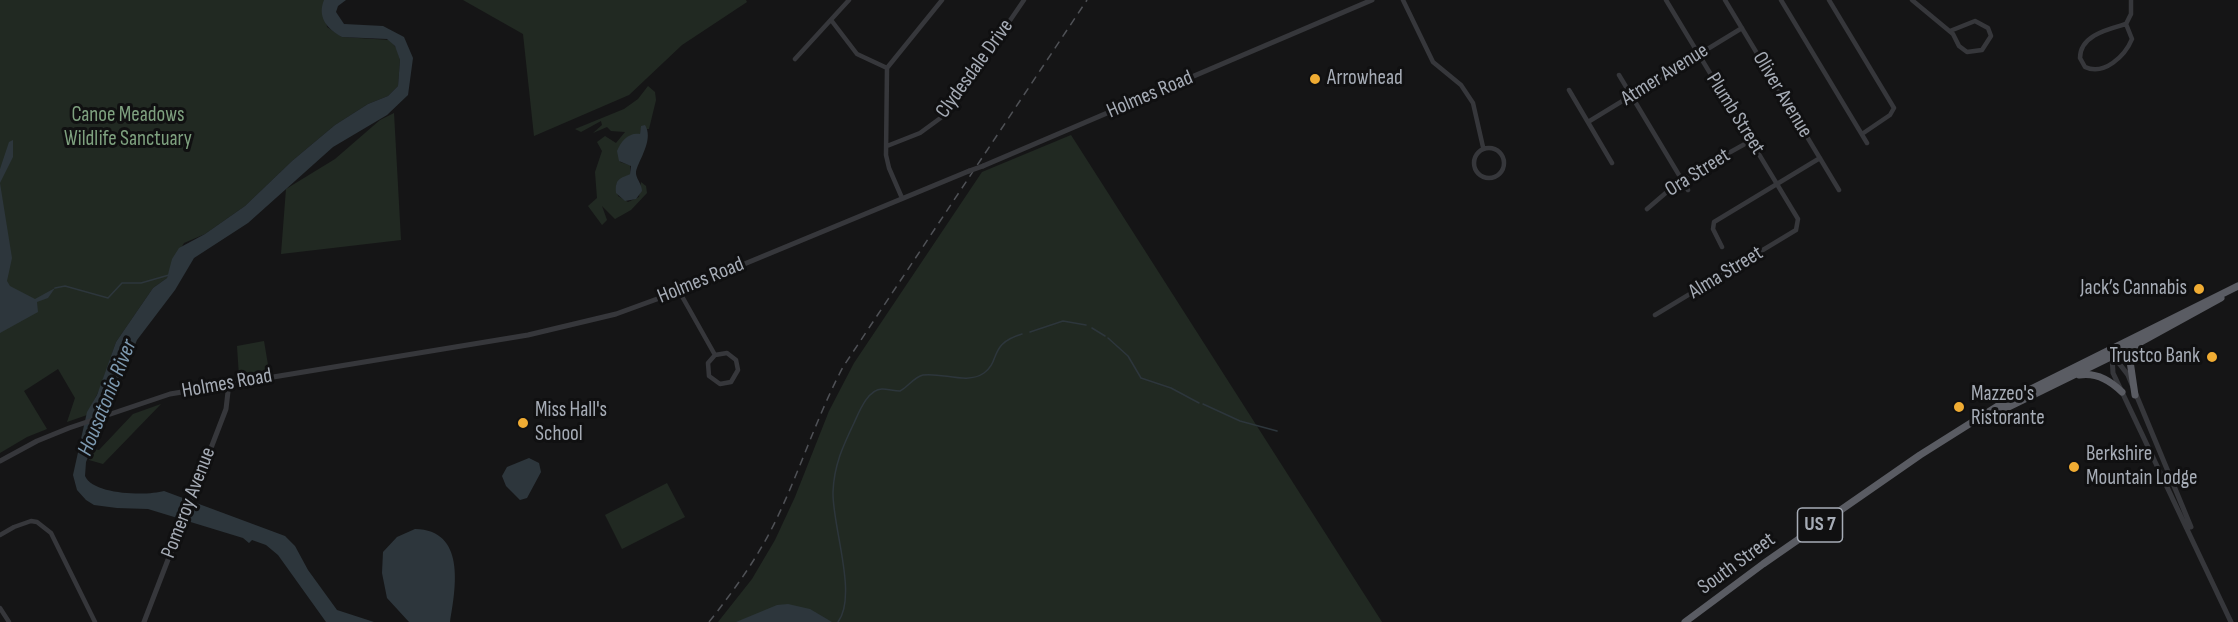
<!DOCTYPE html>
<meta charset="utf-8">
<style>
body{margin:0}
canvas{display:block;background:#151516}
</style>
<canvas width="2238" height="622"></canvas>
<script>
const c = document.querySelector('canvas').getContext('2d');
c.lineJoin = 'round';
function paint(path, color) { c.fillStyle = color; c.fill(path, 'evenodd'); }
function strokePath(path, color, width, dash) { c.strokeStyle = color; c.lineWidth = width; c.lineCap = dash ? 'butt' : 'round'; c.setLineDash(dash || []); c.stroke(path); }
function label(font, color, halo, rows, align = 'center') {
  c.font = font + ' "Sofia Sans Condensed",sans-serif'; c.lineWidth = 6; c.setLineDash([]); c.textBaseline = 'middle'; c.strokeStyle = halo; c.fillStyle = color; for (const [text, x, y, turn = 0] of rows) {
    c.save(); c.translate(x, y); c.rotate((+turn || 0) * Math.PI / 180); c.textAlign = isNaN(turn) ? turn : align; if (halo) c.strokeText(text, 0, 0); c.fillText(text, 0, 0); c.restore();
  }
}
paint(new Path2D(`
 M0,0H324L327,27L342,37L390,40L397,49L400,60L398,86L388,96L368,104L335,125L292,161L245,206L205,234L184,243L172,264L167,278L153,288L116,342L100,388L87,415L67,422L75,398L58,369L24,391L47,429L27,437L0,453Z
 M463,0H746L747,2L682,45L629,95L534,136L523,34Z
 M648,86L655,92L656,100L649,129H641L640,134L630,136L620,162L630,165V174L616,184L618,196L628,202L639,197L641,182L646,186L647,193L631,210L615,219L602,206L607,220L602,225L588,206L597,198L595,172L602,151L597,142L605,136L616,143L625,132L611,131L607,127L593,133L602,125L601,121L581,132L575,129L624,109L638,99Z
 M394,113L401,240L281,254L286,189L335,159L380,120Z
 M1071,135L1382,622H718L752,579L775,540L795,497L829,411L854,363L982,172Z
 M264,341L269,371L239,376L237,346Z
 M161,404L103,464L89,460L94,449L99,450L133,414Z
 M667,483L685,517L622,549L605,515Z`), '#212922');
paint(new Path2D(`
 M324,0H346L338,6L336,12L344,24L383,26L404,37L413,58L408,95L387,115L333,147L248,223L194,258L175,290L137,340L86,462L85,476C93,495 147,496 164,491L285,536L295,546L308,570L337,610L374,622H326L278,555L266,545L252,540L249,543L243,538L148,509L117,508L94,505L86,500L77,490L73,475L87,412L97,395L116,342L153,288L167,278L172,259L179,248L205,234L245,206L292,161L335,125L368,104L388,96L398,86L400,60L395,46L387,39L342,37C327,29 317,17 324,0Z
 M645,125C653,138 642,155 637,168C633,177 642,182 642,191L636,199L625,201L616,193C615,179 619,179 630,174L631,166L619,161L617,151C621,141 629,132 640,134L641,126Z
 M13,140V157L0,183L12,258L7,281L10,286L35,299L55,288L48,298L37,302L38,312L0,333V169L9,142Z
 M529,458L539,463L541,472L527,498L520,500L506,486L502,476L507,467Z
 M415,529C466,530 456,587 450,622H409L387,598L382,573L383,552L397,537Z
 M788,604L810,609L832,622H736L777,605Z`), '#2d363c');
strokePath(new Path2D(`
 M55,288L65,286L108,298L122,283H141L169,275
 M1092,328L1105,336
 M1030,332L1063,321L1086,325
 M1108,338L1128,356L1141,378L1171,388L1199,403
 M1203,404L1240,421L1277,431
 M838,622C858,595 832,526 833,492C834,465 843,446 854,423C859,412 868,389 882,389C888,389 894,391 900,391C908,387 914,377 923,375C942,372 967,385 984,373C1001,361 988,344 1022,334`), '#2d363c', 1.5);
strokePath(new Path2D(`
 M1403,0L1433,62L1461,85L1473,103L1483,147
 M1725,0L1839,190
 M1781,0L1867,143
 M1829,0L1894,108L1890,115L1862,134
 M1912,0L1953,34L1959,46L1967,52L1982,50L1991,36L1988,28L1975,21L1950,31
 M831,20L857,54L887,68L886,155L889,168L902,198
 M2126,24L2132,39C2125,56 2104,76 2085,67L2080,58C2080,35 2109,29 2126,24L2131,14V0
 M795,59L849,0
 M887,68L942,0
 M1619,75L1688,190
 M1569,90L1612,163
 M1588,122L1742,28
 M887,146L920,133L946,114L1024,0
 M1474 163a15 15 0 1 1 30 0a15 15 0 1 1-30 0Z
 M1647,209L1682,179L1752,140
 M1722,247L1713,229L1714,222L1820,158
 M679,291L715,355L727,353L736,360L738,370L731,382L720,384L709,376L708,363L715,355
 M1655,315L1796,230L1798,219L1666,0
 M0,535L14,527L31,521L37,522L51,533L95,622
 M0,608L9,622`), '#36373b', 4.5);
strokePath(new Path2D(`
 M983,166L1372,0
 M2112,354L2128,375L2191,527
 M2112,356L2113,373L2231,622
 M0,461L37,441L69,428L170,394L528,335L616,314L679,291L969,171
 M144,622L226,409L229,383`), '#36373b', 5);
strokePath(new Path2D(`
 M2079,375C2096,372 2111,381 2122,392
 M2135,395L2130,361L2140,343
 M1990,416L2141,342L2221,298
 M1685,622L1763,564L1920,455L2001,404L2238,286`), '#5a5c63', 7);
strokePath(new Path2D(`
 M709,622C735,589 759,556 777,518C801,468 817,416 843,367L1087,0`), '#4f5156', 1.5, [8, 6]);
strokePath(new Path2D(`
 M969,171L983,166`), '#36373b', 5);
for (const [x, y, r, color] of [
 [1315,79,6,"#f0ac33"],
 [2199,289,6,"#f0ac33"],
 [2212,357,6,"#f0ac33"],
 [1959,407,6,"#f0ac33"],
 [523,423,6,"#f0ac33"],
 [2074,467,6,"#f0ac33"]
]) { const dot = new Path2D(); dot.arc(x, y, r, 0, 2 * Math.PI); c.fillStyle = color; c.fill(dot); strokePath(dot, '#101011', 2); }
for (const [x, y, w] of [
 [1820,525,45]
]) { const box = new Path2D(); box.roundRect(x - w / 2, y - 17, w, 34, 4.5); c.fillStyle = '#101011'; c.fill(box); strokePath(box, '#a6acb6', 1.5); }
label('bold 20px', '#a6acb6', null, [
 ["US 7",1820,525]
]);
label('21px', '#a6acb6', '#101011', [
 ["Clydesdale Drive",975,69,-54],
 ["Atmer Avenue",1665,75,-32],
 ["Holmes Road",1150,95,-23],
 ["Oliver Avenue",1782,95,59],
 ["Plumb Street",1735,114,58],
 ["Ora Street",1698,173,-32],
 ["Alma Street",1726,273,-31],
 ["Holmes Road",701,281,-22],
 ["Holmes Road",227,384,-10],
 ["Pomeroy Avenue",189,503,-69],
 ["South Street",1737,564,-36]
]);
label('21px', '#a6acb6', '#101011', [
 ["Arrowhead",1327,79],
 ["Jack’s Cannabis",2187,289,"right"],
 ["Trustco Bank",2200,357,"right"],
 ["Mazzeo's",1971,395],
 ["Ristorante",1971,419],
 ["Miss Hall's",535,411],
 ["School",535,435],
 ["Berkshire",2086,455],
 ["Mountain Lodge",2086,479]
], 'left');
label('21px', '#7ea17f', '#101011', [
 ["Canoe Meadows",128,116],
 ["Wildlife Sanctuary",128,140]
]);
label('italic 22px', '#7e9ab1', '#101011', [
 ["Housatonic River",108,398,-68]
]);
</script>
